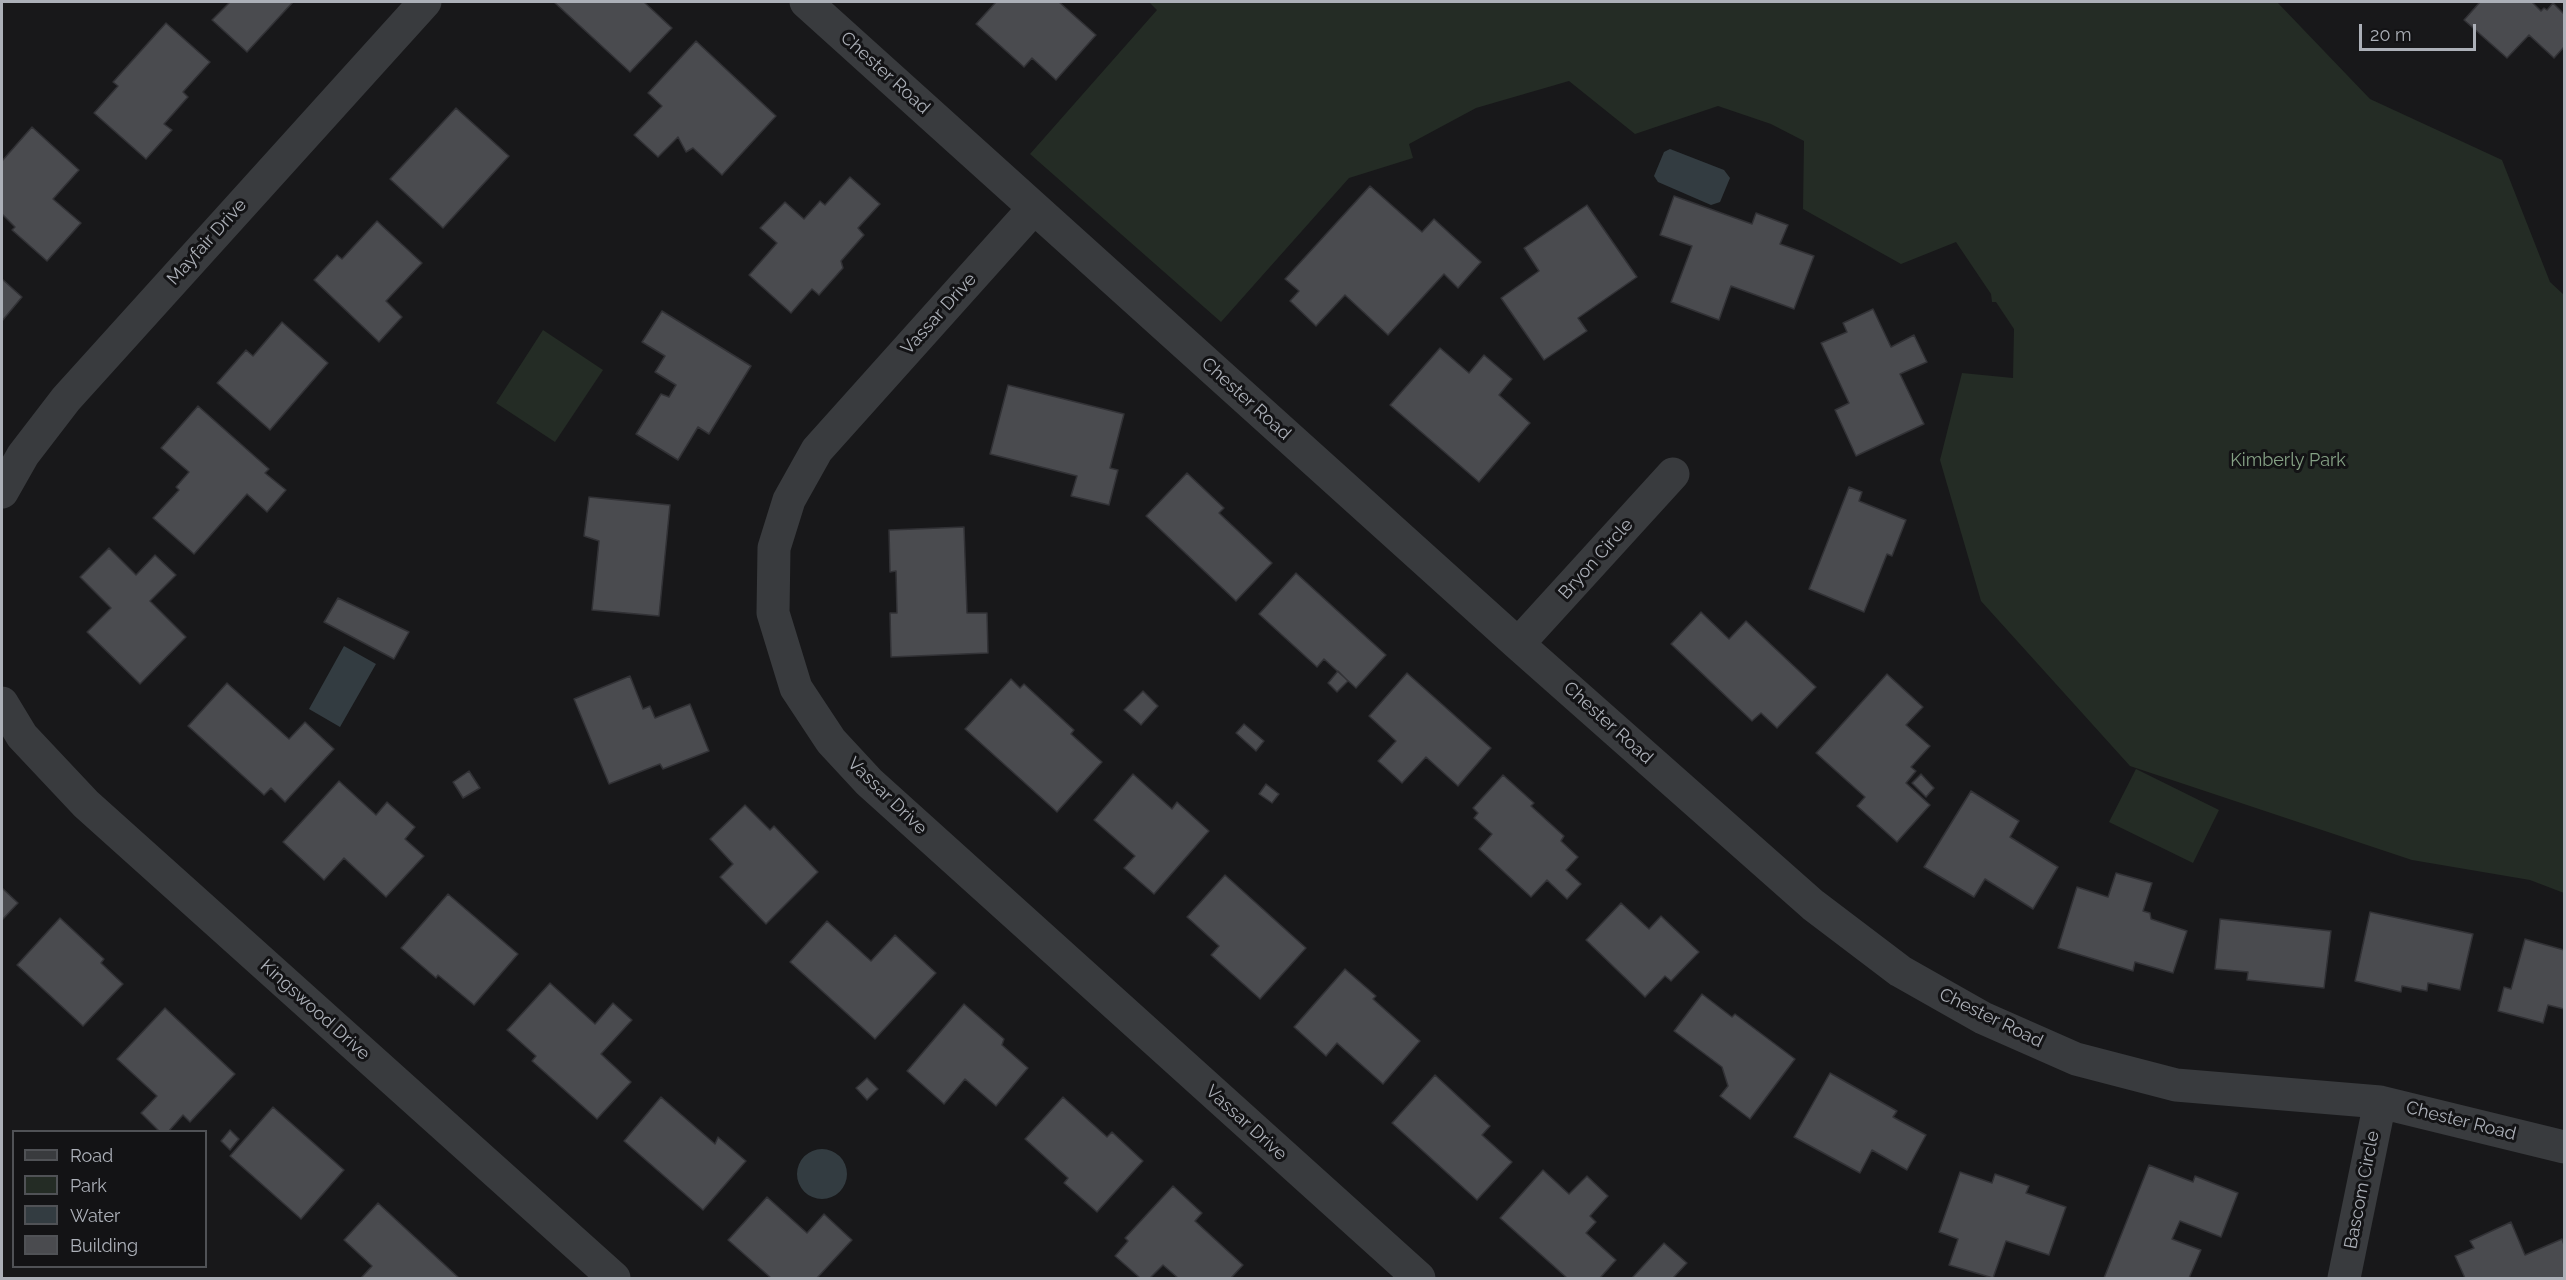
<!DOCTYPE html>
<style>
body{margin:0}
#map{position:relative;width:2566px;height:1280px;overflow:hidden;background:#18181a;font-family:Raleway,sans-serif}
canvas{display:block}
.frame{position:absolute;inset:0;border:3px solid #acb0b8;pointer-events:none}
.legend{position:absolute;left:12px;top:1130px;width:195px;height:138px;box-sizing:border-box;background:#131315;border:2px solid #505256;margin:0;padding:8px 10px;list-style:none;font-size:18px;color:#acb0b8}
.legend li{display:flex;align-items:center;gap:12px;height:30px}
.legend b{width:30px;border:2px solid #505256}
.scale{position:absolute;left:2359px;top:24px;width:117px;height:27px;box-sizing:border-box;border:3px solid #acb0b8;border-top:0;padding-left:8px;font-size:18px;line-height:21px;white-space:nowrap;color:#acb0b8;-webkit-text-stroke:4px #131315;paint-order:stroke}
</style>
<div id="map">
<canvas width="2566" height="1280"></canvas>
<div class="frame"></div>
<ul class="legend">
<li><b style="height:8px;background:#393b3e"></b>Road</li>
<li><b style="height:16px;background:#242c25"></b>Park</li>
<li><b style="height:16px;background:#333c41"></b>Water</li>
<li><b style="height:16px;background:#4a4b4f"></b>Building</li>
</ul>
<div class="scale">20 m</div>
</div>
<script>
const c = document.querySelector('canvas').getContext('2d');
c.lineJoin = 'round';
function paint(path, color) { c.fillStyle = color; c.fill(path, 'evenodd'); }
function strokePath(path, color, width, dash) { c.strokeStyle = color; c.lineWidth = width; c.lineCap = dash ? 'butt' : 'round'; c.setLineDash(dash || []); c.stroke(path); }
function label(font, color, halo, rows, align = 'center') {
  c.font = font + ' Raleway,sans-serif'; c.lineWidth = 6; c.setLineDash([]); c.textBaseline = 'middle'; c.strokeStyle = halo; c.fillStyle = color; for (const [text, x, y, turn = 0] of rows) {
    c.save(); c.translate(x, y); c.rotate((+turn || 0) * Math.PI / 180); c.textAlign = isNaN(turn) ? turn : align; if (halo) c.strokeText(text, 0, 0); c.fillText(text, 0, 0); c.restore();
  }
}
paint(new Path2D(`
 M1149,2H2277L2370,99L2502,160L2550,282L2564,295V893L2530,880L2412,860L2130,766L1981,601L1940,460L1962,373L2013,378L2014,329L1996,302H1992L1991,294L1956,242L1901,264L1803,209L1804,141L1771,124L1718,106L1635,134L1569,81L1476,108L1409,144L1413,158L1349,178L1221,322L1030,154L1157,10Z
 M543,330L603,370L555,442L496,403Z
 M2136,769L2219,810L2193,863L2109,822Z`), '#242c25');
paint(new Path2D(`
 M1670,149L1724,170L1730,178L1720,202L1711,205L1658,182L1654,176L1664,152Z
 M344,646L376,664L340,727L309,709Z
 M797 1174a25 25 0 1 1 50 0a25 25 0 1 1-50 0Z`), '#333c41');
const building = new Path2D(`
 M230,2H293L247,52L212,20Z
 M554,2H644L672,28L630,72Z
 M996,2H1059L1096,35L1056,80L1032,58L1024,67L976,24Z
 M2480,2H2532L2541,11L2544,8L2547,10L2553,3L2564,14V47L2554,58L2529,35L2507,58L2464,20Z
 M166,23L210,62L183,92L188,97L164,124L172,130L146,159L94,113L118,86L113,82Z
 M696,41L776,116L722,175L693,148L686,152L678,137L658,157L634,135L662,106L648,93Z
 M456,108L509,156L443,228L390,179Z
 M32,127L79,170L53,199L81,223L47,261L12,230L15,227L2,214V161Z
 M850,177L880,204L858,228L864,235L841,261L843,268L819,295L812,289L791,313L749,275L777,243L760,228L785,202L804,219L820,201L825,205Z
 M1370,186L1422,232L1434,219L1481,262L1458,288L1444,274L1388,335L1345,295L1316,326L1290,301L1299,291L1285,279Z
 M1674,196L1752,224L1756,213L1788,225L1780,244L1814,256L1794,309L1731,286L1719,320L1671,302L1692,246L1660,235Z
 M1587,205L1637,277L1578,318L1587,331L1544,360L1501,298L1539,271L1524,248Z
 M377,221L422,263L386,301L402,317L379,342L314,280L337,255L342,259Z
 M2,279L22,297L2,321Z
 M1873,309L1891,347L1914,335L1927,362L1900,374L1924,424L1856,456L1835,410L1849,403L1821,343L1847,332L1843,323Z
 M662,311L751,366L709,434L698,427L678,460L636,434L661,394L669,397L676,385L655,372L665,356L642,342Z
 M282,322L328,363L270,430L217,383L246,350L253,356Z
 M1440,348L1469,373L1484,355L1512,379L1499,395L1530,423L1479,482L1390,405Z
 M1008,385L1124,414L1110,468L1118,470L1109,505L1071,496L1077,476L990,454Z
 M198,406L269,469L265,473L286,490L267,512L247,494L194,554L153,518L179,490L176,487L189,472L161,448Z
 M1187,473L1224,508L1219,513L1272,563L1236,601L1146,516Z
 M1849,487L1862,492L1859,501L1906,520L1892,556L1887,554L1864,612L1809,589Z
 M589,497L670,505L659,616L592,610L599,541L584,536Z
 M964,527L967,613H987L988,653L891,657L890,613H897L896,571L890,572L889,530Z
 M109,548L136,575L155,555L176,575L150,601L186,637L140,684L87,632L111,608L80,577Z
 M1296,573L1386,655L1356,688L1324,659L1317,667L1259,614Z
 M338,598L409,632L394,659L324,622Z
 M1701,612L1729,639L1746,621L1816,687L1777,728L1761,713L1752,721L1671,644Z
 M1338,671L1348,681L1337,692L1328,683Z
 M1407,673L1491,748L1458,786L1426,757L1402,783L1378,761L1396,741L1369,716Z
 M1887,674L1923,707L1906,725L1930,746L1911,767L1916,771L1906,783L1930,805L1897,842L1857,806L1865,797L1816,753Z
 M630,676L643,709L650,706L655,718L690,704L709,751L663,769L660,764L609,784L574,699Z
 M1011,679L1020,688L1024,684L1074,730L1071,734L1102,762L1057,812L965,729Z
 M227,683L289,739L305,722L334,749L285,802L271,788L264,795L188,726Z
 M1143,691L1158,706L1141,725L1124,710Z
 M1244,724L1264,741L1256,751L1236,733Z
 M469,771L480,788L463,798L453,782Z
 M1133,774L1172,809L1177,802L1209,831L1154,894L1124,868L1135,856L1094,820Z
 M1921,774L1934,788L1926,797L1912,783Z
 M1503,775L1534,803L1531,806L1564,836L1561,841L1578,857L1566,870L1581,884L1567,899L1547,880L1531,897L1479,849L1492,834L1474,818L1478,813L1473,808Z
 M339,781L376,815L387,802L415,827L405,839L424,856L386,897L344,858L324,880L283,842Z
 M1266,784L1279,794L1272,803L1259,794Z
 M1971,791L2019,821L2010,837L2058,867L2033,909L1985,879L1974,897L1924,867Z
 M745,805L770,830L774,826L818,872L766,924L720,877L733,864L710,839Z
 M2116,873L2152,883L2143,911L2150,913L2151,919L2187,931L2173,973L2135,962L2133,971L2058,948L2077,887L2108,897Z
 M1225,875L1306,948L1260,999L1211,955L1219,946L1187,917Z
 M2,888L18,903L2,920Z
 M448,894L518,954L474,1005L438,975L436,978L401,948Z
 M1621,903L1649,929L1661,916L1699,952L1671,981L1665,976L1645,997L1586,940Z
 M2370,912L2473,934L2460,990L2428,983L2427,991L2402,986L2401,992L2355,981Z
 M60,918L104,959L101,963L123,984L83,1026L17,965Z
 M2220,919L2331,931L2324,988L2247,980L2248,972L2215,969Z
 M827,921L871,961L895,935L936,973L875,1039L790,962Z
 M2525,939L2564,950V1009L2548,1005L2543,1023L2498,1011L2504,987L2511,989Z
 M1345,969L1376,996L1373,999L1420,1041L1383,1084L1337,1043L1326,1056L1294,1027Z
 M550,983L595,1024L613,1003L632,1020L601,1054L631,1082L597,1119L532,1061L536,1056L507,1030Z
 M1702,994L1732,1017L1735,1014L1795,1059L1750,1119L1720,1096L1728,1086L1722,1067L1674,1031Z
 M964,1004L1004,1039L1002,1045L1028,1068L996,1106L965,1079L944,1104L907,1071Z
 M165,1008L235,1074L190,1122L183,1115L168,1132H160L141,1113L157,1096L117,1059Z
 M1830,1073L1897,1111L1893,1117L1926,1135L1907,1170L1872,1150L1860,1173L1794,1137Z
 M1435,1075L1490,1126L1482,1135L1512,1162L1477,1200L1392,1123Z
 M867,1078L878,1089L867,1100L856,1088Z
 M661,1097L715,1144L718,1137L746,1161L703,1210L624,1141Z
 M1063,1097L1107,1137L1112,1132L1143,1161L1097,1212L1064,1183L1068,1178L1025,1139Z
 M273,1107L344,1170L301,1219L230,1156Z
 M230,1130L239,1139L230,1150L221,1141Z
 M2149,1165L2193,1182L2195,1176L2238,1193L2221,1237L2180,1221L2172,1239L2201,1250L2189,1278H2104Z
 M1543,1170L1569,1194L1587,1176L1608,1196L1590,1216L1596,1222L1586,1233L1616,1260L1600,1278H1567L1500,1218Z
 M1960,1172L1992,1183L1995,1174L2029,1186L2026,1193L2066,1207L2049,1255L2006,1241L1993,1278L1949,1265L1958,1239L1939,1232Z
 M1173,1186L1202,1213L1195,1221L1243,1265L1231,1278H1178L1163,1265L1150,1278H1140L1115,1256L1128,1241L1125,1238Z
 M767,1197L807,1233L824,1214L852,1240L817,1278H771L728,1240Z
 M378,1203L459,1278H361L372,1266L344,1240Z
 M2511,1222L2525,1255L2562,1239L2564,1245V1278H2465L2455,1256L2474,1248L2470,1241Z
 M1664,1243L1687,1263L1673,1278H1632Z`);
paint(building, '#4a4b4f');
strokePath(building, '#323236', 1.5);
strokePath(new Path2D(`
 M806,2L1518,644L1813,905L1900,971L1983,1018L2076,1059L2176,1085L2380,1102L2564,1147
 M1034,208L817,450L789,500L774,548L773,613L796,688L831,741L869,782L1419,1278
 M2,492L23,455L66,399L425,2
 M1518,644L1673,474
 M2,703L22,736L86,804L614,1278
 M2344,1278L2380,1102`), '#393b3e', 33);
label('18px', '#acb0b8', '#131315', [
 ["Chester Road",885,73,42],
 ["Mayfair Drive",207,242,-48],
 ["Vassar Drive",939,314,-48],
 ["Chester Road",1246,399,42],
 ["Bryon Circle",1596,559,-48],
 ["Chester Road",1608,723,42],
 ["Vassar Drive",887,796,44],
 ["Kingswood Drive",315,1010,42],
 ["Chester Road",1991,1018,26],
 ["Chester Road",2461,1121,14],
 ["Vassar Drive",1246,1123,42],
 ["Bascom Circle",2362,1190,-79]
]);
label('18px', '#85a185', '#131315', [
 ["Kimberly Park",2288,461]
]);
</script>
